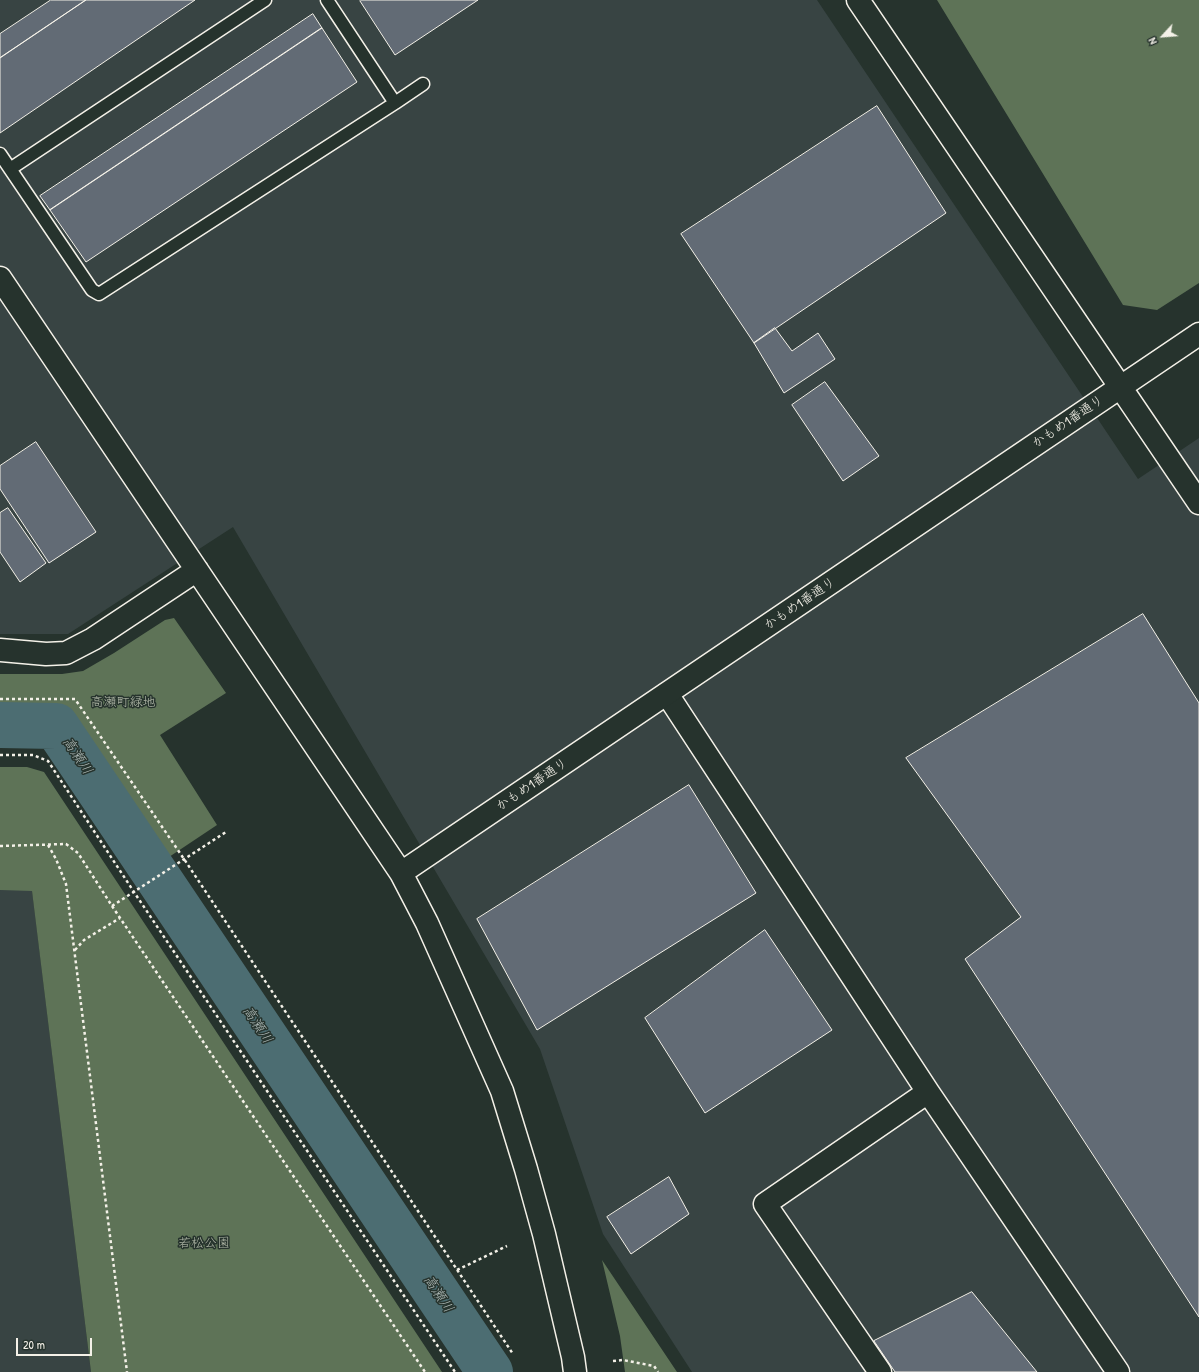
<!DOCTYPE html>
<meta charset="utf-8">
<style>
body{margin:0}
#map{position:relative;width:1199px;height:1372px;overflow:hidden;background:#26332d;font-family:"Patrick Hand",sans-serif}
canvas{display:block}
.north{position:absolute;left:1143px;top:16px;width:40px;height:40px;-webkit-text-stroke:3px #26332d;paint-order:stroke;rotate:244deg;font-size:11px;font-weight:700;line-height:16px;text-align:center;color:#f4f1e8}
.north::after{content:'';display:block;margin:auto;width:14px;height:18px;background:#f4f1e8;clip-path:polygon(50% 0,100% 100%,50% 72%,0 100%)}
.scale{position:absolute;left:16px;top:1338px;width:76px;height:18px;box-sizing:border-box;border:2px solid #f4f1e8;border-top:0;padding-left:5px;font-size:12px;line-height:14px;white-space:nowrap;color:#f4f1e8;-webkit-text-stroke:3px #26332d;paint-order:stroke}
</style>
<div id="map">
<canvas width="1199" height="1372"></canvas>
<div class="north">N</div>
<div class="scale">20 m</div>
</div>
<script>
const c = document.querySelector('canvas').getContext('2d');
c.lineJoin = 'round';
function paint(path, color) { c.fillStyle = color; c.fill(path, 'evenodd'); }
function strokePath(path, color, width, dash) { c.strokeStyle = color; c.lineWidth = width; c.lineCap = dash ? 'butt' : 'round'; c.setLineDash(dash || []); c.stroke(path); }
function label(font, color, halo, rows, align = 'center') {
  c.font = font + ' "Patrick Hand","Klee One",sans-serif'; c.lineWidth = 3; c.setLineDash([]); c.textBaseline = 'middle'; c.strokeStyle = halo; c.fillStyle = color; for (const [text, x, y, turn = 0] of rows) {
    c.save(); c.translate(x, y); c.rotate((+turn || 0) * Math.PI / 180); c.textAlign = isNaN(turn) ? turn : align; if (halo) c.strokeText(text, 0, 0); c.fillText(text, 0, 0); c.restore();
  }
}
paint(new Path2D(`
 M0,0H817L1138,479L1199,438V1372H692L603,1234L540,1049L233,527L68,634H0Z
 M0,890H32L91,1372H0Z`), '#384443');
paint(new Path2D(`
 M937,0H1199V283L1157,310L1123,305Z
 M174,618L226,693L160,735L217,825L169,857L69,709H0V674H62L83,671L114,653L165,620Z
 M0,767H27L44,772L442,1372H91L32,891L0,890Z
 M602,1260L677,1372H625L620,1336Z`), '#5e7357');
strokePath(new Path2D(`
 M0,725L56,726L490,1372`), '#4c6d72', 46);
const building = new Path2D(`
 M51,0H86L0,58V34Z
 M86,0H195L0,133V58Z
 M361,0H478L395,55L360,1Z
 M313,14L322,28L50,210L40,196Z
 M322,28L357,82L86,262L50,210Z
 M877,106L946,213L754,343L681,234Z
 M775,328L792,351L818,333L835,359L784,393L754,343Z
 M825,382L879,456L843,481L792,405Z
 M36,442L96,532L49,563L0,489V466Z
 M8,508L46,563L20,582L0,552V513Z
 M1143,614L1199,703V1317L965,959L1021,917L906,758Z
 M689,785L756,893L537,1030L477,919Z
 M765,930L832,1030L705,1113L645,1018Z
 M669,1177L689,1214L631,1254L607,1217Z
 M972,1292L1037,1372H895L874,1341Z`);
paint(building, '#626b75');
strokePath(building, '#f4f1e8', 1);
const service = new Path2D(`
 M327,0L395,103
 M0,154L92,290L99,294L395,103L423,84
 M10,169L265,0`);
const minor = new Path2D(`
 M667,694L928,1092L1118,1372
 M880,1372L765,1204L928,1092`);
const tertiary = new Path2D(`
 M858,0L1199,503
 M0,278L401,873L427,923L502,1091L526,1169L544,1234L573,1357L575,1372
 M0,650L46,654L66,653L93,639L197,570
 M401,873L1199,334`);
strokePath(service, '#f4f1e8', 15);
strokePath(minor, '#f4f1e8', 25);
strokePath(tertiary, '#f4f1e8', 25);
strokePath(new Path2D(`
 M0,699H75L184,859L513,1354
 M0,755H33L48,761L134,892L455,1372
 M48,845L56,859L66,884L127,1372
 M0,846L66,844L78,853L112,906L425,1372
 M112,906L226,832
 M75,950L84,940L120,918
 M457,1270L507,1246
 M613,1361L623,1360L654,1366L658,1372`), '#f4f1e8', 2.5, [3, 3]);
strokePath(service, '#26332d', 12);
strokePath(minor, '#26332d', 22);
strokePath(tertiary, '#26332d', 22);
label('13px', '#f4f1e8', '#26332d', [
 ["かもめ1番通り",1068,422,-34],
 ["かもめ1番通り",800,604,-34],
 ["かもめ1番通り",532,785,-34]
]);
label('13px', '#b8bfae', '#26332d', [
 ["高瀬町緑地",123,703],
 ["若松公園",204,1244]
]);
label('italic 14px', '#b1bcb9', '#26332d', [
 ["高瀬川",77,756,56],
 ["高瀬川",257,1025,56],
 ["高瀬川",438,1294,56]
]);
</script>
